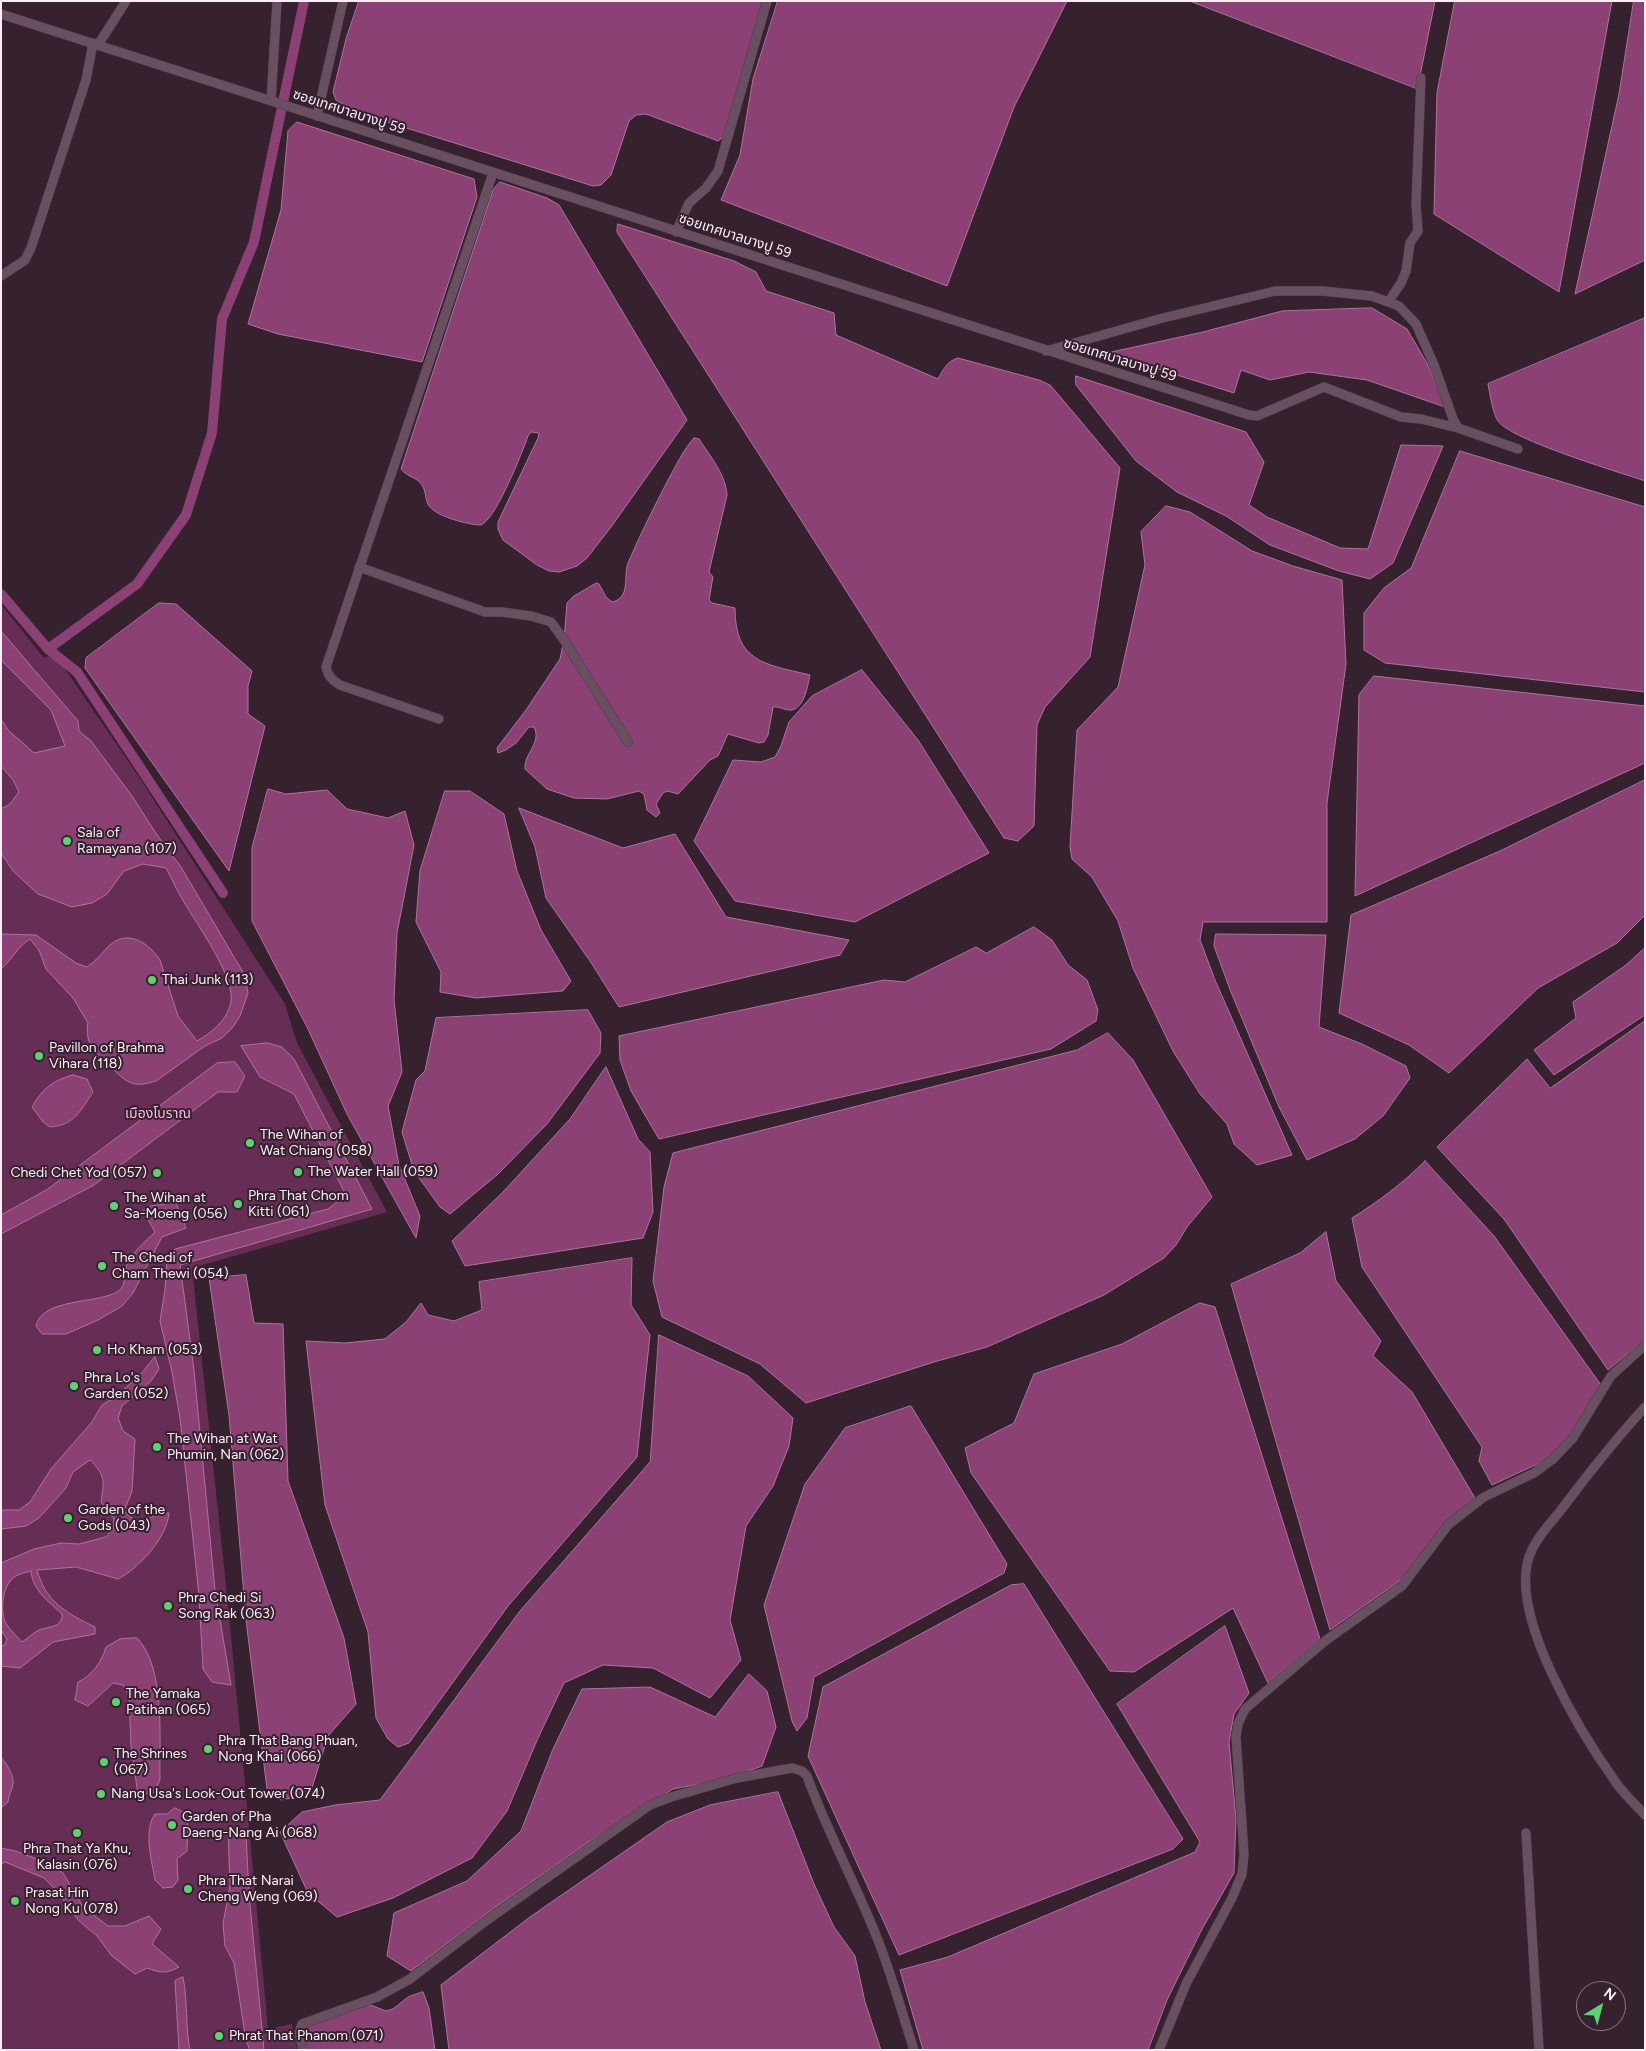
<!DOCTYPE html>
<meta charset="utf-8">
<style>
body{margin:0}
#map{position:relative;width:1646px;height:2051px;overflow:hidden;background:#36212f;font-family:Figtree,sans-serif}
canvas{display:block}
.frame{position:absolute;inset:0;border:2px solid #fcedf6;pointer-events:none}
.north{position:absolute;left:1576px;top:1981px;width:50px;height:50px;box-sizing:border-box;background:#36212f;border:1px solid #85737f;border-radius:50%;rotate:37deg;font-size:14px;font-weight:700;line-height:20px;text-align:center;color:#fcedf6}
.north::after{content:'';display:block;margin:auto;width:18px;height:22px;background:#5ad56e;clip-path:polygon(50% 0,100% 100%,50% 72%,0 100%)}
</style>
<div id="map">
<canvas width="1646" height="2051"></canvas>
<div class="frame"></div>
<div class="north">N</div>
</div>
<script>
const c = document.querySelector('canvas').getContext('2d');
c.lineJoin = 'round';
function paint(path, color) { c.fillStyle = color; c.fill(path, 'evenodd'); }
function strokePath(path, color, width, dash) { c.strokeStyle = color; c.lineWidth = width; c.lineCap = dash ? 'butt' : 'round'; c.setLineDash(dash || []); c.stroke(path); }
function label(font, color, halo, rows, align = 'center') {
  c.font = font + ' Figtree,"Noto Sans Thai",sans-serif'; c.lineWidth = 4; c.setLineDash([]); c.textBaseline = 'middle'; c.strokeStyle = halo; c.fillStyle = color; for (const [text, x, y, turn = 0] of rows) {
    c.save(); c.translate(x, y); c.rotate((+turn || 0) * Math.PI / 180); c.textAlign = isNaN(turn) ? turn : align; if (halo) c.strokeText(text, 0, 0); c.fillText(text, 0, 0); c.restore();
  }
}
paint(new Path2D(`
 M1,604L43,657L56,656L139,777L285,1004L297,1043L387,1212L192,1268L228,1604L268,2029L292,2024L297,2050H1Z`), '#662e55');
const water = new Path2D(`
 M359,1H765L725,136L718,141L713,139L646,114L636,115L629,121L611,175L601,185L593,186L358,113L336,100L333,92L346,39Z
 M778,1H1067L1014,107L947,286L721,200L740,155L753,79Z
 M1190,1H1435L1418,86L1416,88Z
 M1455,1H1612L1559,292L1434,214L1437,93Z
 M1634,1H1645V260L1575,294L1619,94Z
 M297,122L474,179L477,197L422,362L278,334L248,324L281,210L288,131Z
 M500,182L547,198L559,205L687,420L611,527L587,558L577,566L559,572L549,571L537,565L503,540L498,529V522L538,438L539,433L531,432L528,436C522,453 496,519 481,525C469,525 433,516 428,504C425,498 426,491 422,485C417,477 407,477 401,469L493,190Z
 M618,224L734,261L756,272L766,291L834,313L836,335L938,379C943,370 947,361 958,358L1039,380L1050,385L1057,393L1120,468L1090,657L1045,707L1037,725L1034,826L1018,841L1004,838L617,232Z
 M1372,308L1407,329L1428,365L1445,407L1367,380L1309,372L1270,380L1241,370L1234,393L1107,353L1203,332L1282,311Z
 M1645,318V481C1619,472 1511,440 1498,421C1493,414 1490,394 1488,384Z
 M1076,376L1246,432L1264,462L1249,505L1267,517L1340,548L1368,549L1401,445L1443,446L1393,563L1370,579L1339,571L1270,545L1226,516L1177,492L1136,461L1076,385Z
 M694,438L699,439C710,456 726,475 727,495L709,572L713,577L709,600L712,603L735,608C735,662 764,664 810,675C808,684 805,707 792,710C786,711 779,706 773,707L768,735L764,742L759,743L728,734L718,756L710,760L678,794L667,791L663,793L656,804L660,813L656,817L647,810L644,794L639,791L607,799L574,798L547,789L525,769C524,753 542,743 534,727H529L516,743L506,750L498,753L497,748L526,710L560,659L564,640L567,603L574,596L596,583L599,584L606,597L612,602C631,598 623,577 628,563C640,535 654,507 668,480C676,466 683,450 694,438Z
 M1460,451L1645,507V692L1385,663L1364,650V613L1384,588L1411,568Z
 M1166,506L1190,512L1252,551L1293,566L1342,580L1346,664L1327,803V922H1203L1200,940L1215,980L1292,1155L1257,1165L1234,1144L1227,1124L1200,1094L1173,1051L1133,968L1118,921L1092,877L1072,859L1070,847L1077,730L1118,687L1145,565L1141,532Z
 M159,603L176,604L252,671L248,686V714L265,726L229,871L85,668L86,658Z
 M1,631L78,721L79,731L91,741L132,796L157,835L181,867L244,974L248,993L240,1016L233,1027L222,1038L205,1046L156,1081C149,1083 139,1086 132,1083C125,1081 118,1074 113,1069C97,1056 84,1045 88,1023L73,998L46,969L39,950L30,939C18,946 12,960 1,969V934L36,935L76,963L87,967C96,961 102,953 110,945C128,929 149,943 160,960L178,1016L197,1041C212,1032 227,1021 231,1002C235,976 197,925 184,902C177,891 172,879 166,868L143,864L124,871L107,894L92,903L72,907L38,894L13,871L1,853V809L10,804L19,792L13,780L1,766V719L8,730L34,753L65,746L51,710L1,660Z
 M862,670L918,740L989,853L855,922L735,901L694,841L733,760L761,762L775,757L781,746L789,722L812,696Z
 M1374,676L1645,706V763L1355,896L1359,695Z
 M1645,780V915L1617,943L1538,988L1449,1073L1409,1045L1339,1013L1351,915L1500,851Z
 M268,789L286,794L327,790L347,809L388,818L405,811L414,845L397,933L394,1000L402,1072L388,1106L399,1165L420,1216L416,1238L347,1114L307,1027L252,921V848Z
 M445,791H470L504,814L517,871L541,930L571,981L563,991L476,998L440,992L441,972L416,922L420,871Z
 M519,808L623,848L675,834L726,917L849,940L840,955L619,1007L592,964L546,898L535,847Z
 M1034,927L1052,940L1068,965L1087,980L1098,1010L1096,1021L1051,1049L659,1139L631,1091L620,1060L619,1036L884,980L905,982L976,947L986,953Z
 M1216,934L1326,935L1319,1027L1362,1044L1406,1066L1410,1078L1383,1116L1355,1139L1307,1160L1279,1107L1231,992L1214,946Z
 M1645,948V1015L1554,1075L1534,1050L1576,1018L1573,1002L1626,965Z
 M588,1010L601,1033L600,1053L547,1124L498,1174L450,1214L440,1207L414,1171L402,1132L416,1080L425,1071L436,1018Z
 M1645,1021V1339L1608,1370L1504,1219L1437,1147L1527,1059L1550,1088Z
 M1108,1033L1133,1060L1212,1197L1187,1227L1176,1245L1164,1258L1104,1295L987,1347L934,1362L806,1403L760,1364L662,1317L653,1281L664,1187L673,1153L1077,1050Z
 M268,1043L282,1047L294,1059L372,1209L180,1265L194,1370L215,1590L231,1685L212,1682L203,1669L199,1595L180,1418L172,1372L160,1321L165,1290L167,1257L175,1249L328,1209L346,1195L294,1094L260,1077L241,1046Z
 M235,1062L245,1076L237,1092H218L94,1185L1,1234V1215L48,1189L217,1063Z
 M606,1067L638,1139L650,1152L653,1212L643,1238L465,1266L452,1241L503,1192L570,1119Z
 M73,1075L87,1079L93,1092C80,1111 75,1125 50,1127L43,1122L32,1107C42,1089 53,1080 73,1075Z
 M1425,1161L1494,1236L1601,1385L1571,1436L1544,1461L1492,1485L1479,1461L1482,1447L1362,1267L1352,1218C1379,1201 1402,1184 1425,1161Z
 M176,1203L186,1228L162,1237L133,1293L122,1306L98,1320L66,1334H42L36,1326C42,1298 96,1304 117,1292C127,1286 124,1274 127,1265C132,1252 145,1242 155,1232L143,1211L151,1206Z
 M1326,1232L1336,1281L1381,1341L1373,1356L1412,1392L1475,1498L1449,1522L1405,1577L1330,1630L1231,1284L1300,1253Z
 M632,1258L631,1305L650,1335L637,1457L508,1606L409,1743L398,1747L388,1739L376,1718L368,1632L325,1505L306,1341L345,1343L385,1339L406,1322L421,1303L428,1315L454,1321L482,1310L479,1282Z
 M246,1275L254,1323L283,1324L288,1481L344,1638L356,1704L328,1736L310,1794L281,1800L267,1789L246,1620L229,1415L209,1278Z
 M1200,1303L1215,1307L1320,1639L1268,1683L1233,1608L1134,1672L1110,1671L971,1473L965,1448L1014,1423L1034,1374L1122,1344Z
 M659,1335L748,1376L793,1418L789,1446L773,1486L746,1526L730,1620L741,1660L710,1698L653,1668L603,1665L564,1683L538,1738L507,1811L472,1858L393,1898L337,1917L308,1893L280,1832L302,1812L335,1805L380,1800L520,1611L650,1462Z
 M155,1357L159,1369L151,1381L122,1406L118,1418L123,1431L135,1439L132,1491L124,1511C142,1531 149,1513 169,1513C167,1538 139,1568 118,1579L76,1567L37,1570C46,1602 66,1613 95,1627V1634L53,1642L20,1668L1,1666V1646L5,1645L7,1639L1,1630V1563L34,1549L61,1543L79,1544L106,1537L113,1529L114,1519L101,1502C104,1481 106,1476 90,1460L73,1472L66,1488L39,1518L26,1526L1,1529V1510H19L30,1502L51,1469L92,1422L102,1405L114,1398L141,1374ZM31,1571C33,1591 48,1601 62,1614C63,1628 49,1626 39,1630C33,1633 28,1638 22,1642C17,1636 10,1630 6,1624C0,1611 2,1589 12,1579C17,1574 24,1573 31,1571Z
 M911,1406L1007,1564L1004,1573L814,1677L807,1718L797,1731L792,1721L764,1605L805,1484L845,1428Z
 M1024,1584L1183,1839L1173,1849L899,1955L808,1756L823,1687L1011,1585Z
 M1225,1626L1249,1693L1234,1714L1229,1742L1236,1819L1234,1873L1201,1931L1167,2000L1148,2050H923L900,1970L948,1957L1195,1852L1200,1842L1117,1704Z
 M137,1638C166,1668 159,1739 160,1779L155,1792L138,1795L131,1745L129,1696L123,1685L113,1683L88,1706L75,1700L78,1682C92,1676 102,1661 106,1647L120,1639Z
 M749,1674L767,1691L776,1727L762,1766L726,1779L673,1789L587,1843L490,1911L411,1971L387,1956L394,1913L467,1881L521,1831L553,1749L582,1689L650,1687L715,1717Z
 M1,1757C6,1764 14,1774 13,1783C13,1789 8,1795 8,1802L2,1807Z
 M778,1792L814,1884L834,1927L855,1956L865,2002L881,2050H449L441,1985L530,1917L667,1822L710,1805Z
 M175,1808L188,1814L187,1851L177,1859L178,1880L173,1887L163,1888L155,1880C152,1861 143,1831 155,1814H167Z
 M237,1828L246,1834L249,1894L264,2050H250L246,2041L234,1963L225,1946L223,1924L230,1885L228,1830Z
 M1,1848L15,1851L48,1863L63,1873L83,1907L108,1926H125L149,1916L161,1929L152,1944L179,1967C166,1974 160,1973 147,1968L135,1974L112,1956L97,1936L78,1920L56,1890L44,1878L5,1862L1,1864Z
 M183,1977C188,2001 185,2026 190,2050H179L175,1981Z
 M423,1992L429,2008L435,2050H305L301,2026L368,2004L386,2011L393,2009L408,1997Z`);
paint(water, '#8b4174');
strokePath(water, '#ad759b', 1);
strokePath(new Path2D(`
 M1,594L48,649L77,672L223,893
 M48,649L137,584L186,515L212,433L222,319L254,242L304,1`), '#8b4174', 10);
const minor = new Path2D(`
 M1,14L1249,415L1257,416L1324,387L1401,417L1421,419L1458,428
 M98,45L126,1
 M271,101L277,1
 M317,116L343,1
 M676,232L689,203L706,188L718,171L767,1
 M1,276L25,260L31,248L86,80L93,43
 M1389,301L1401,283L1406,271L1410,243L1418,231L1416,205L1421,78
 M1046,351L1159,319L1275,291H1322L1372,296L1399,306L1416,324L1434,365L1453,419L1458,428L1518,449
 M359,567L485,612H502L531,616L551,622L564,640L628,742
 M439,719L340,685C332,680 328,676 326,667L493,173
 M1645,1407C1615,1440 1588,1474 1561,1510C1550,1524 1535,1539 1529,1557C1509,1617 1582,1735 1617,1784C1625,1795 1636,1805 1645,1815
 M1526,1833L1539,2050
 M303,2050L299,2033L302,2024L377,1997L410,1979L483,1923L650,1805L671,1797L737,1778L792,1768L802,1771L807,1776C825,1826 850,1873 871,1923C889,1964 900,2007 914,2050
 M1159,2050L1186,1984L1232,1898L1242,1874L1244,1854L1236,1737L1238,1724L1245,1709L1325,1641L1402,1586L1448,1525L1467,1510L1484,1497L1534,1473L1553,1459L1573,1438L1611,1376L1645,1345`);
strokePath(minor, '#4e3c48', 10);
strokePath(minor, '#695060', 9);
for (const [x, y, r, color] of [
 [67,841,5,"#5ad56e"],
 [152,980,5,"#5ad56e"],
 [39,1056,5,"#5ad56e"],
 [250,1143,5,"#5ad56e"],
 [298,1172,5,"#5ad56e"],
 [157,1173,5,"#5ad56e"],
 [238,1204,5,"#5ad56e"],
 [114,1206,5,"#5ad56e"],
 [102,1266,5,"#5ad56e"],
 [97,1350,5,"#5ad56e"],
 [74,1386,5,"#5ad56e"],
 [157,1447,5,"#5ad56e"],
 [68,1518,5,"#5ad56e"],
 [168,1606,5,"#5ad56e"],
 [116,1702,5,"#5ad56e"],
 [208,1749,5,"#5ad56e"],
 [104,1762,5,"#5ad56e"],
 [101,1794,5,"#5ad56e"],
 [172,1825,5,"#5ad56e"],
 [77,1833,5,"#5ad56e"],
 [188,1889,5,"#5ad56e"],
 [15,1901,5,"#5ad56e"],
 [219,2036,5,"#5ad56e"]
]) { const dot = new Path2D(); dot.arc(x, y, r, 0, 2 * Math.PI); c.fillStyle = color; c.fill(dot); strokePath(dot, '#36212f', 2); }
label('14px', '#fcedf6', '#36212f', [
 ["ซอยเทศบาลบางปู 59",349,112,18],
 ["ซอยเทศบาลบางปู 59",735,236,18],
 ["ซอยเทศบาลบางปู 59",1120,360,17]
]);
label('14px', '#fcedf6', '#36212f', [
 ["Sala of",77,833],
 ["Ramayana (107)",77,849],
 ["Thai Junk (113)",162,980],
 ["Pavillon of Brahma",49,1048],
 ["Vihara (118)",49,1064],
 ["The Wihan of",260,1135],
 ["Wat Chiang (058)",260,1151],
 ["The Water Hall (059)",308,1172],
 ["Chedi Chet Yod (057)",147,1173,"right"],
 ["Phra That Chom",248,1196],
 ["Kitti (061)",248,1212],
 ["The Wihan at",124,1198],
 ["Sa-Moeng (056)",124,1214],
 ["The Chedi of",112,1258],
 ["Cham Thewi (054)",112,1274],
 ["Ho Kham (053)",107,1350],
 ["Phra Lo's",84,1378],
 ["Garden (052)",84,1394],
 ["The Wihan at Wat",167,1439],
 ["Phumin, Nan (062)",167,1455],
 ["Garden of the",78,1510],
 ["Gods (043)",78,1526],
 ["Phra Chedi Si",178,1598],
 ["Song Rak (063)",178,1614],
 ["The Yamaka",126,1694],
 ["Patihan (065)",126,1710],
 ["Phra That Bang Phuan,",218,1741],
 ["Nong Khai (066)",218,1757],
 ["The Shrines",114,1754],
 ["(067)",114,1770],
 ["Nang Usa's Look-Out Tower (074)",111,1794],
 ["Garden of Pha",182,1817],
 ["Daeng-Nang Ai (068)",182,1833],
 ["Phra That Ya Khu,",77,1849,"center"],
 ["Kalasin (076)",77,1865,"center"],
 ["Phra That Narai",198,1881],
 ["Cheng Weng (069)",198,1897],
 ["Prasat Hin",25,1893],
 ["Nong Ku (078)",25,1909],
 ["Phrat That Phanom (071)",229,2036]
], 'left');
label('14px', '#fabbe4', '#36212f', [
 ["เมืองโบราณ",158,1114]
]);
</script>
